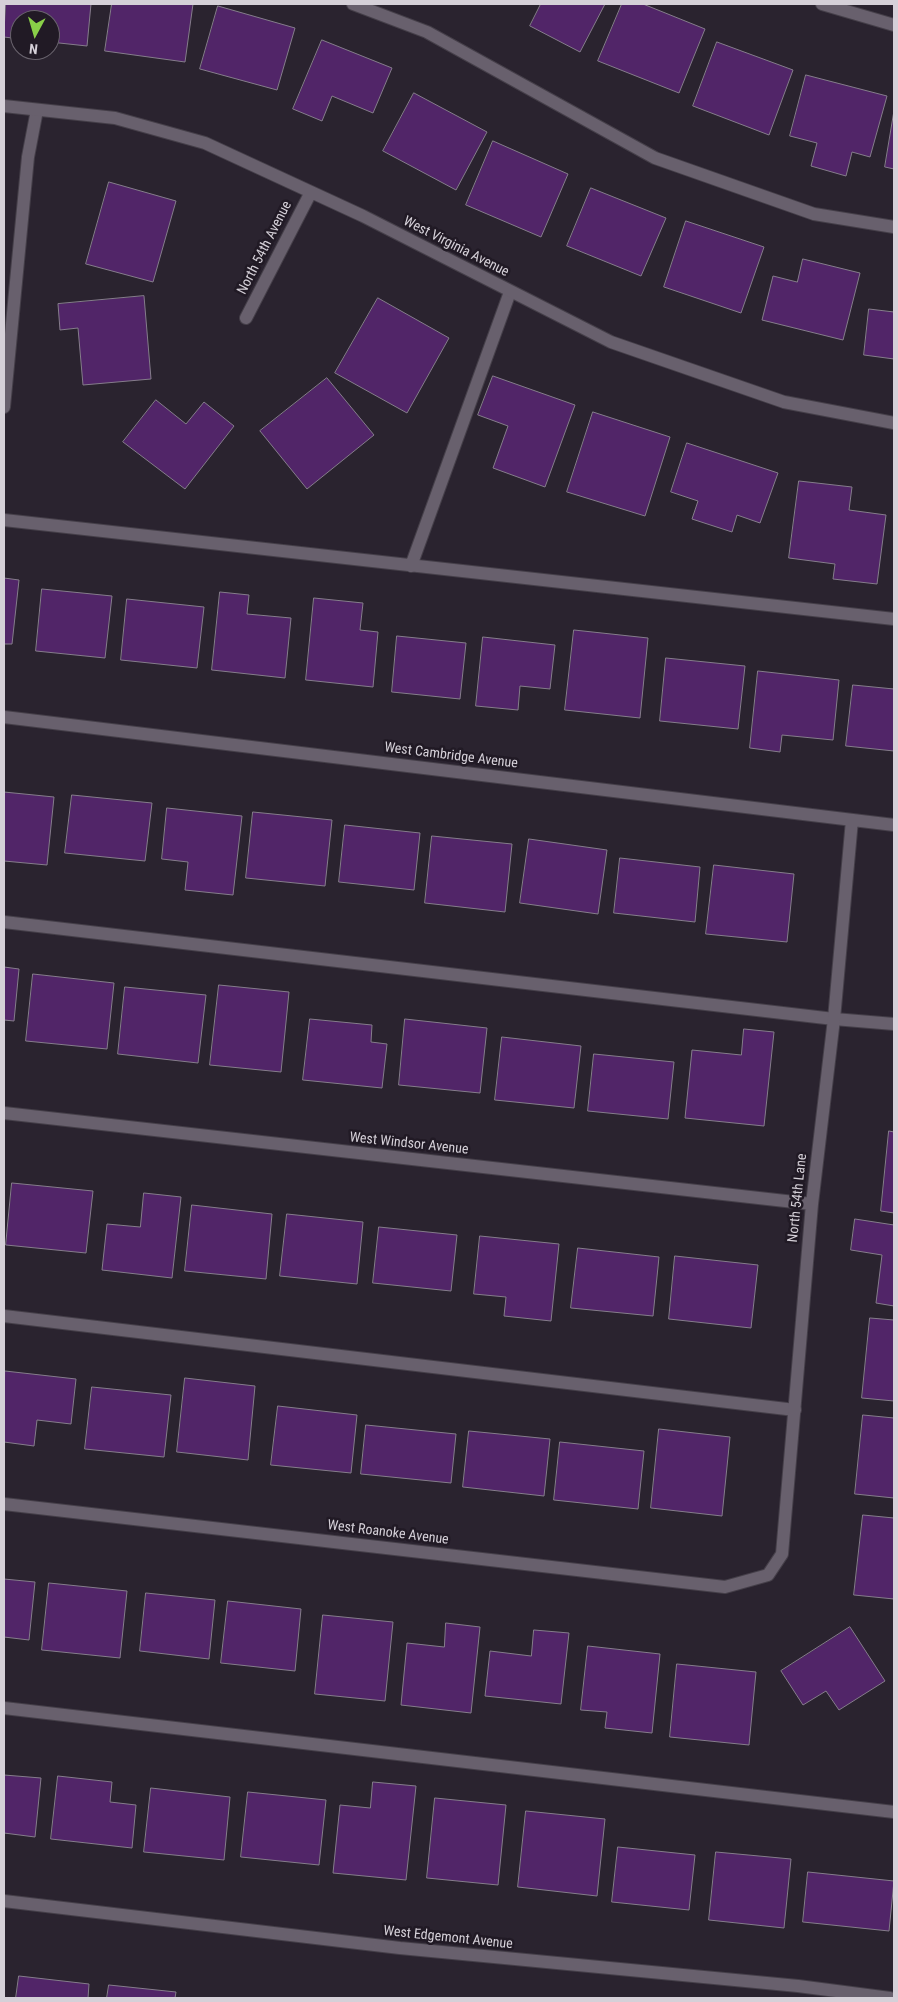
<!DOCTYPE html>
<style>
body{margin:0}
#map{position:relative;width:898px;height:2002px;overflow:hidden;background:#2a232f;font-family:"Roboto Condensed",sans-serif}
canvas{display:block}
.frame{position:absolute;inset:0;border:5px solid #d5d0d8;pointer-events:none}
.north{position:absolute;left:10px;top:10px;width:50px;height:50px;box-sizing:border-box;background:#211a25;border:1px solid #69636d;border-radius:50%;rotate:186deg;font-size:14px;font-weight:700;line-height:20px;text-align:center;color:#d5d0d8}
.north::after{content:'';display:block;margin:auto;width:18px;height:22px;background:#89cf48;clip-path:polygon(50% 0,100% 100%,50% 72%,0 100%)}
</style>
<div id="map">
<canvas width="898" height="2002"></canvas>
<div class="frame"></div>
<div class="north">N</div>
</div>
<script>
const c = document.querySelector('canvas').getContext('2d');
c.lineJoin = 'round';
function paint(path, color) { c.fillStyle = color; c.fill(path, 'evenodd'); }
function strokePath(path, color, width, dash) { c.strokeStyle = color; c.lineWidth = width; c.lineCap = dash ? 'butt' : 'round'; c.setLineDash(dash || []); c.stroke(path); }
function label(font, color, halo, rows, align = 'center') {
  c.font = font + ' "Roboto Condensed",sans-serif'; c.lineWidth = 5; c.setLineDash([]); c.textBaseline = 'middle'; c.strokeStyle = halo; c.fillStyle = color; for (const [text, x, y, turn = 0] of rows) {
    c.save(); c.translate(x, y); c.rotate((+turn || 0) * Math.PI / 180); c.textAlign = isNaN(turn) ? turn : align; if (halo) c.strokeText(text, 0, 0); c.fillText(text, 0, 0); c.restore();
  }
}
const building = new Path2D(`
 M6,4H91L87,46L50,42V20H20V39L4,37Z
 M112,4H193L185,62L105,51Z
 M541,4H605L580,52L530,26Z
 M622,4H643L705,29L679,93L598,61Z
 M218,6L295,28L277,90L200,69Z
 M322,40L392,68L373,113L332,96L322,121L293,109Z
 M717,42L793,70L769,135L693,106Z
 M806,75L887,96L870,157L852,152L846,176L811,166L817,143L790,136Z
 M414,93L487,132L456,190L383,151Z
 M894,111V169L885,167Z
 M493,141L568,174L541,237L466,205Z
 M109,182L176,201L153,282L86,264Z
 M591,188L666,218L641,276L567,246Z
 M686,221L764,247L741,313L664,287Z
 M803,259L860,273L843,340L762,320L773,276L797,282Z
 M144,296L151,379L83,385L78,328L60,330L58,304Z
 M378,298L449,338L407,413L335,373Z
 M869,309L894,312V359L864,355Z
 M493,376L575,405L545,487L493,468L508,426L478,415Z
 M327,378L374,435L307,489L260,431Z
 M156,400L186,424L204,402L234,426L185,489L123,442Z
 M593,412L670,437L645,516L567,492Z
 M687,443L778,473L760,523L737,515L732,532L692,519L698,501L671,492Z
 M799,481L852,487L849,510L886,515L877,584L833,579L835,564L789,558Z
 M4,578L19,580L12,644H4Z
 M42,589L112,596L105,658L36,651Z
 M220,592L249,595L247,614L291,618L285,678L212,670Z
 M314,598L363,603L360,630L378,632L373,687L306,680Z
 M127,599L204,607L197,668L121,660Z
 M574,630L648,638L640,718L565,710Z
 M397,636L466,643L460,699L392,692Z
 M483,637L555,645L550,689L520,686L518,710L476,706Z
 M666,658L745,666L738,729L660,721Z
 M758,671L839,680L833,740L782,735L780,752L750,748Z
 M853,685L894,689V751L846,746Z
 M4,792L54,797L47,865L4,861Z
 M72,795L152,803L145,861L65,853Z
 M167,808L242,816L233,895L185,890L188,862L162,859Z
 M253,812L332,820L325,886L246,878Z
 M345,825L420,833L414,890L339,882Z
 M432,836L512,844L505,912L425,903Z
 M529,839L607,850L598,914L520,903Z
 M620,858L700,867L695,922L614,913Z
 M714,865L794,874L787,942L706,934Z
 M4,967L19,969L14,1021L4,1020Z
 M33,974L114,983L107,1049L26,1041Z
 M219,985L289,992L281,1072L210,1065Z
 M125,987L206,995L198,1063L118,1054Z
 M310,1019L372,1025L371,1042L387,1044L382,1088L303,1080Z
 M405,1019L487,1028L480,1093L399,1085Z
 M744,1029L774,1032L764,1126L685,1118L692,1050L741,1055Z
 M502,1037L581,1046L574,1108L495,1100Z
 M594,1054L674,1062L668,1119L588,1111Z
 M889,1131L894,1132V1213L881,1211Z
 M12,1183L93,1191L86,1253L6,1245Z
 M144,1193L181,1197L172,1278L102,1270L107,1224L140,1227Z
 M192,1205L272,1214L266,1279L185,1271Z
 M287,1214L363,1222L357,1284L280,1276Z
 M855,1219L894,1225V1306L876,1303L882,1255L851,1250Z
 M379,1227L457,1235L451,1291L373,1283Z
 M480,1236L559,1244L551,1321L504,1316L506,1297L474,1294Z
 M578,1248L659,1257L653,1316L571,1308Z
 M675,1256L758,1265L751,1328L669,1319Z
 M870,1318L894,1320V1401L862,1398Z
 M5,1371L76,1379L71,1424L37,1420L34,1446L4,1442Z
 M185,1378L255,1386L248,1460L177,1452Z
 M92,1387L171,1395L164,1457L85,1449Z
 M278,1406L357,1415L351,1473L271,1465Z
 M863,1415L894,1418V1498L855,1494Z
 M366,1425L456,1434L451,1483L361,1474Z
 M659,1429L730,1437L722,1516L651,1508Z
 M469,1431L550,1439L544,1496L463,1487Z
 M560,1442L644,1451L638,1509L554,1500Z
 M863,1515L894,1518V1599L854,1595Z
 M4,1579L35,1582L29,1640L4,1637Z
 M49,1583L127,1591L120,1658L42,1650Z
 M146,1593L215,1600L209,1659L140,1651Z
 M228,1601L301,1609L295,1671L221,1663Z
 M323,1615L393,1622L385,1701L315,1694Z
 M446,1623L480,1627L471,1713L401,1705L407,1643L444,1647Z
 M850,1627L885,1681L839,1710L826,1691L803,1705L781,1671Z
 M534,1630L569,1633L561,1704L485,1696L490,1651L531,1656Z
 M588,1646L660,1654L652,1733L605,1728L607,1712L581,1710Z
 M677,1664L756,1672L749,1745L670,1737Z
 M4,1775L41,1778L35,1837L4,1833Z
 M58,1776L112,1782L110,1802L136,1805L132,1848L51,1839Z
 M373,1782L416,1786L406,1880L333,1873L340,1805L370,1808Z
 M151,1788L230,1797L224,1860L144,1852Z
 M248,1792L326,1800L319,1865L241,1857Z
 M435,1798L506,1805L498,1885L427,1878Z
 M526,1811L605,1819L597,1896L518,1887Z
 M618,1847L695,1855L689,1910L612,1902Z
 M716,1852L791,1859L784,1928L709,1920Z
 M808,1872L894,1881L889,1931L803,1922Z
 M19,1976L89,1984L88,1998H16Z
 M109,1985L176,1992L175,1998H107Z`);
paint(building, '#512568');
strokePath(building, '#857d8b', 1);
const lane = new Path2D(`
 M353,4L427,32L655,158L814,214L894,227
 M4,407L28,157L37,110
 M4,520L894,619
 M411,566L510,292
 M4,922L834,1019L894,1024
 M4,1316L795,1410
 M4,1708L894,1812`);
const street = new Path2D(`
 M822,4L894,25
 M4,106L115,118L205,143L363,216L611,342L784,402L894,423
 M246,318L311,192
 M4,717L894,825
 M4,1113L812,1204
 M4,1504L725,1587L768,1575L782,1554L812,1204L834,1019L852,820
 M4,1901L400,1948L798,1986L890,1998`);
strokePath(lane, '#453f49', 14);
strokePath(street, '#453f49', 14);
strokePath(lane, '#68606d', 12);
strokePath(street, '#68606d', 12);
label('14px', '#d5d0d8', '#211a25', [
 ["West Virginia Avenue",456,247,27],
 ["North 54th Avenue",265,248,-63],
 ["West Cambridge Avenue",451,756,7],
 ["West Windsor Avenue",409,1144,6],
 ["North 54th Lane",798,1198,-84],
 ["West Roanoke Avenue",388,1533,7],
 ["West Edgemont Avenue",448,1938,6]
]);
</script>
